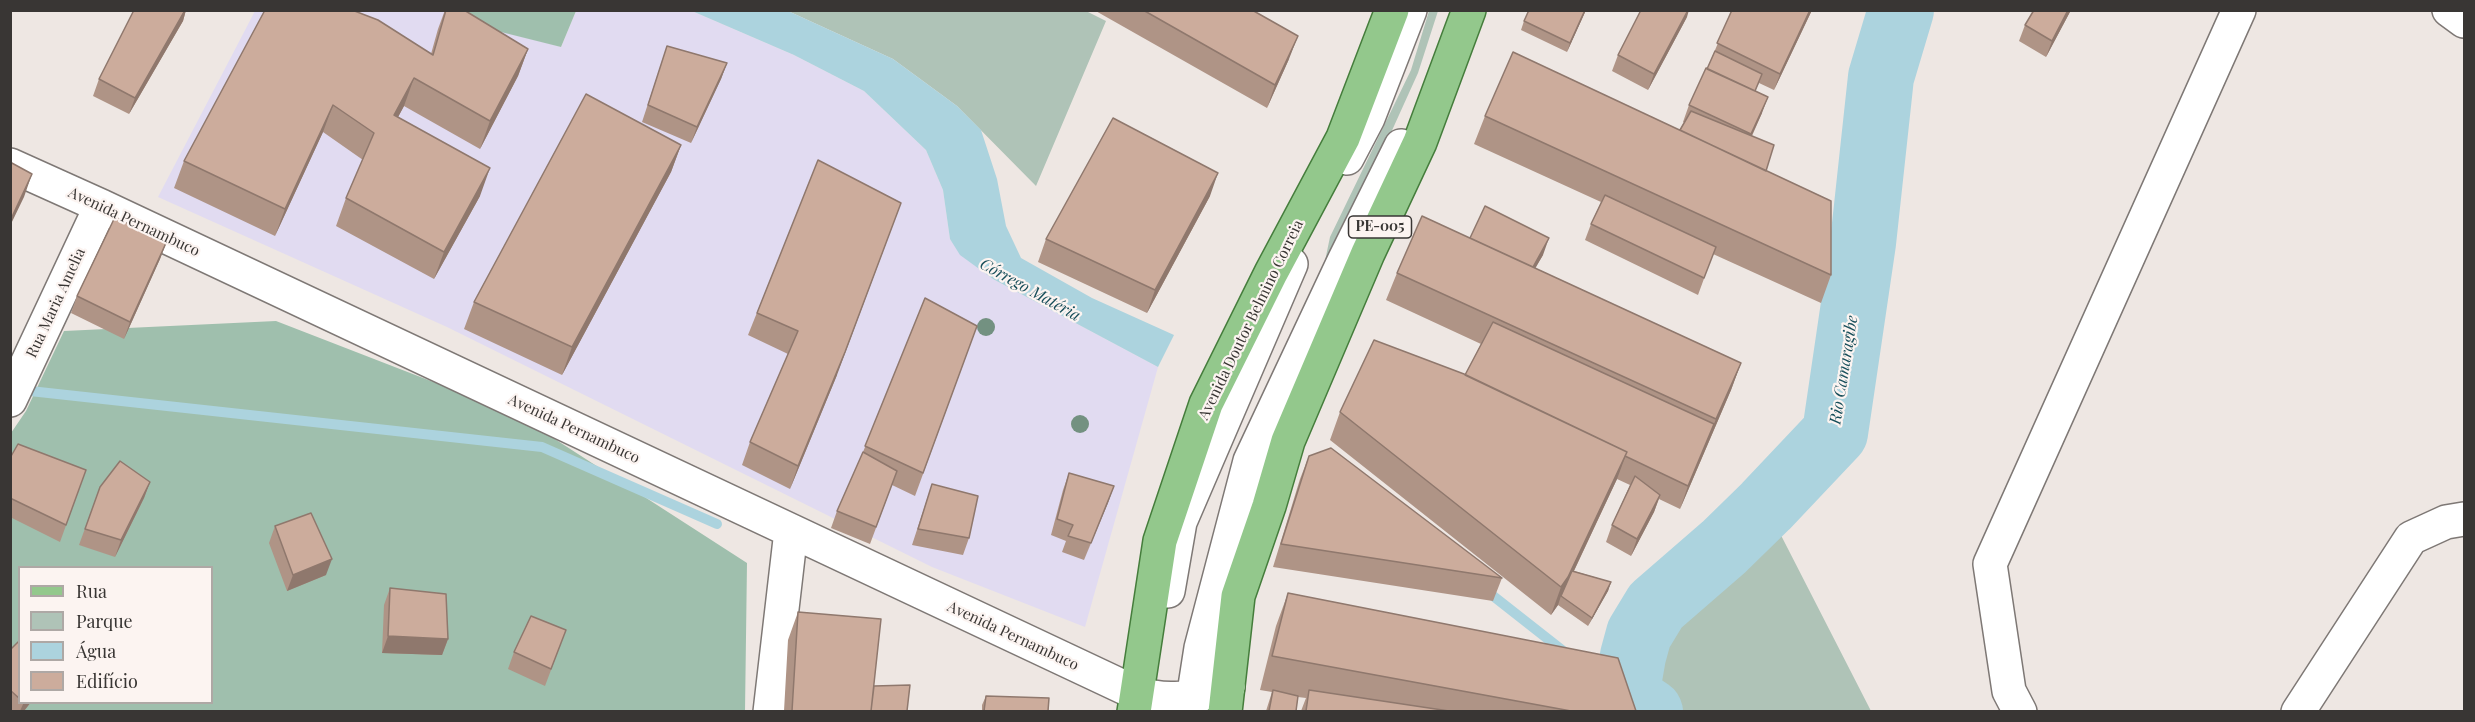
<!DOCTYPE html>
<meta charset="utf-8">
<style>
body{margin:0}
#map{position:relative;width:2475px;height:722px;overflow:hidden;background:#eee7e3;font-family:"Playfair Display",serif}
canvas{display:block}
.frame{position:absolute;inset:0;border:12px solid #393634;pointer-events:none}
.legend{position:absolute;left:18px;top:566px;width:195px;height:138px;box-sizing:border-box;background:#fcf4f1;border:2px solid #aea8a5;margin:0;padding:8px 10px;list-style:none;font-size:18px;color:#393634}
.legend li{display:flex;align-items:center;gap:12px;height:30px}
.legend b{width:30px;border:2px solid #aea8a5}
</style>
<div id="map">
<canvas width="2475" height="722"></canvas>
<div class="frame"></div>
<ul class="legend">
<li><b style="height:8px;background:#93c88c"></b>Rua</li>
<li><b style="height:16px;background:#afc3b7"></b>Parque</li>
<li><b style="height:16px;background:#acd3de"></b>Água</li>
<li><b style="height:16px;background:#ccac9c"></b>Edifício</li>
</ul>
</div>
<script>
const c = document.querySelector('canvas').getContext('2d');
c.lineJoin = 'round';
function paint(path, color) { c.fillStyle = color; c.fill(path, 'evenodd'); }
function strokePath(path, color, width, dash) { c.strokeStyle = color; c.lineWidth = width; c.lineCap = dash ? 'butt' : 'round'; c.setLineDash(dash || []); c.stroke(path); }
function label(font, color, halo, rows, align = 'center') {
  c.font = font + ' "Playfair Display",serif'; c.lineWidth = 4.5; c.setLineDash([]); c.textBaseline = 'middle'; c.strokeStyle = halo; c.fillStyle = color; for (const [text, x, y, turn = 0] of rows) {
    c.save(); c.translate(x, y); c.rotate((+turn || 0) * Math.PI / 180); c.textAlign = isNaN(turn) ? turn : align; if (halo) c.strokeText(text, 0, 0); c.fillText(text, 0, 0); c.restore();
  }
}
paint(new Path2D(`
 M255,11H444L561,47L576,11H692L794,55L864,91L926,150L943,190L950,239L993,279L1158,367L1085,627L932,567L447,327L158,197Z`), '#e1dbf1');
paint(new Path2D(`
 M1084,10L1106,21L1036,186L957,106L893,59L788,11Z
 M1429,11H1438L1418,73L1356,210L1321,280L1330,237L1411,70Z
 M1766,506L1871,711H1650L1626,696L1633,656L1639,634L1656,606L1724,547Z`), '#afc3b7');
paint(new Path2D(`
 M444,11H576L561,47L497,31Z
 M276,321L516,414L747,563L745,711L11,712V433L26,411L64,331ZM20,568H212V702H20Z`), '#9fbfad');
paint(new Path2D(`
 M692,11H788L893,59L957,106L981,130L997,179L1006,226L1021,258L1092,298L1174,335L1158,367L993,279L960,255L950,239L943,190L926,150L864,91L794,55Z`), '#acd3de');
strokePath(new Path2D(`
 M30,391L542,447L717,524
 M1483,588L1567,654`), '#acd3de', 10);
strokePath(new Path2D(`
 M1650,712L1626,696L1633,656L1639,634L1656,606L1724,547L1766,506L1835,433L1863,243L1881,77L1901,10`), '#acd3de', 66);
const minor = new Path2D(`
 M2449,10L2464,21
 M1347,158L1368,118L1410,10
 M10,165L101,206L1136,693C1172,704 1193,697 1228,687
 M10,400L101,206
 M1168,591L1180,522L1291,264
 M770,712L791,531
 M1191,712L1201,648L1250,461L1344,261L1401,146
 M2020,712L2009,691L1990,564L2239,10
 M2298,712L2411,538L2446,522L2464,519`);
const major = new Path2D(`
 M1134,712L1160,541L1206,404L1271,273L1343,138L1392,10
 M1225,712L1238,596L1269,506L1288,441L1368,253L1420,142L1469,10`);
strokePath(minor, '#7e7875', 36);
strokePath(major, '#457d3c', 36);
strokePath(minor, '#fff', 33);
strokePath(major, '#93c88c', 33);
c.fillStyle = '#739181';
for (const [x, y] of [
 [986,327],
 [1080,424]
]) { c.beginPath(); c.arc(x, y, 9, 0, 2 * Math.PI); c.fill(); }
paint(new Path2D(`
 M134,10H186L183,21L129,114L93,96L99,79Z
 M445,10H464L528,49L518,76L480,149L404,106L398,117L480,196L434,279L336,226L346,198L363,160L323,132L275,236L174,188L184,161L431,54L438,29Z
 M1094,10H1252L1289,59L1267,108Z
 M1586,10L1567,52L1521,30L1524,21Z
 M1732,10H1812L1774,90L1759,83L1755,91L1762,113L1752,136L1766,171L1831,275L1821,303L1713,254L1698,295L1585,240L1591,224L1601,202L1474,144L1485,116L1680,130L1684,122H1683L1689,105L1707,69Z
 M2034,10H2071L2046,57L2019,41L2025,25Z
 M1687,17L1648,90L1612,71L1618,55Z
 M667,46L727,63L721,79L691,143L642,122Z
 M681,145L671,172L562,375L464,329L474,302Z
 M818,160L837,375L790,489L742,465L750,442L788,354L748,335Z
 M1210,196L1147,313L1038,262L1046,239Z
 M1470,238L1543,255L1535,268L1741,363L1731,390L1680,509L1659,499L1654,512L1631,556L1606,542L1612,525L1630,485L1617,479L1574,571L1611,582L1608,591L1588,626L1558,605L1551,615L1330,440L1340,412L1465,375L1481,344L1386,300L1397,273Z
 M166,243L160,259L124,339L71,313L77,296Z
 M925,298L977,326L915,496L892,485L870,544L831,528L837,511L863,452Z
 M1309,456L1502,578L1493,601L1273,567L1300,479Z
 M10,458L86,470L60,542L10,517Z
 M1069,473L1114,486L1084,560L1062,552L1066,541L1051,535L1063,490Z
 M150,482L144,498L115,557L79,545L100,487Z
 M932,484L969,538L963,555L912,545Z
 M275,526L326,575L287,591L269,543Z
 M390,588L448,639L442,655L382,653L384,605Z
 M1288,593L1636,711H1301L1306,698L1298,697L1296,711H1266L1272,692L1260,690L1276,626Z
 M798,612L873,688L907,711H784L788,640Z
 M566,630L545,686L508,669L514,652Z
 M20,644V702H31L24,711H10V650Z
 M986,696L1048,711H982V705Z`), '#af9486');
paint(new Path2D(`
 M185,10H186L183,21L129,114L135,98Z
 M1585,10H1586L1567,52L1570,43Z
 M1688,10H1689L1687,17L1648,90L1654,74Z
 M1810,10H1812L1774,90L1780,74Z
 M2068,10H2071L2046,57L2052,41Z
 M1298,36L1289,59L1267,108L1275,85Z
 M528,49L518,76L480,149L490,121Z
 M727,63L721,79L691,143L697,127Z
 M414,78L404,106L384,143L394,115Z
 M1768,97L1762,113L1745,150L1751,134Z
 M333,105L323,132L275,236L285,209Z
 M681,145L671,172L562,375L572,347Z
 M490,168L480,196L434,279L444,252Z
 M1218,173L1210,196L1147,313L1155,290Z
 M32,174L24,197L10,226V221Z
 M901,203L837,375L790,489L798,466Z
 M1549,238L1543,255L1521,293L1527,277Z
 M166,243L160,259L124,339L130,322Z
 M1741,363L1731,390L1680,509L1688,486L1716,419Z
 M1627,452L1617,479L1562,596H1561L1558,605L1551,615L1561,587Z
 M150,482L144,498L115,557L121,540Z
 M1114,486L1108,503L1084,560L1091,543Z
 M1660,495L1654,512L1631,556L1637,539Z
 M332,559L326,575L287,591L293,575Z
 M1611,582L1608,591L1588,626L1592,618Z
 M388,636L448,639L442,655L382,653Z
 M24,702H31L24,711H20Z`), '#8f786d');
const building = new Path2D(`
 M134,10H185L135,98L99,79Z
 M265,10H352L378,20L433,55L446,10H464L528,49L490,121L414,78L394,115L490,168L444,252L346,198L374,133L333,105L285,209L184,161Z
 M1143,10H1252L1298,36L1275,85Z
 M1529,10H1585L1570,43L1524,21Z
 M1641,10H1688L1654,74L1618,55Z
 M1732,10H1810L1780,74L1717,43Z
 M2034,10H2068L2052,41L2025,25Z
 M667,46L727,63L697,127L648,105Z
 M1715,51L1762,74L1755,91L1707,69Z
 M1513,52L1831,201V275L1485,116Z
 M1706,68L1768,97L1751,134L1689,105Z
 M586,94L681,145L572,347L474,302Z
 M1691,111L1774,145L1766,171L1680,130Z
 M1113,118L1218,173L1155,290L1046,239Z
 M818,160L901,203L845,352L798,466L750,442L798,331L757,313Z
 M10,162L32,174L10,221Z
 M1605,195L1716,247L1704,278L1591,224Z
 M1485,206L1549,238L1533,267L1470,238Z
 M1422,216L1741,363L1716,419L1397,273Z
 M115,217L166,243L130,322L77,296Z
 M925,298L977,326L923,473L865,446Z
 M1493,322L1714,424L1688,486L1625,456L1627,452L1465,375Z
 M1374,340L1464,374L1627,452L1568,577L1561,587L1340,412Z
 M18,444L86,470L66,525L10,498V458Z
 M1331,448L1502,578L1281,544L1309,456Z
 M863,452L897,471L876,527L837,511Z
 M120,461L150,482L121,540L85,529L100,487Z
 M1069,473L1114,486L1091,543L1068,536L1073,525L1057,519Z
 M1635,476L1660,495L1637,539L1612,525Z
 M932,484L978,496L969,538L918,529Z
 M311,513L332,559L293,575L275,526Z
 M1572,571L1611,582L1592,618L1561,596Z
 M390,588L446,594L448,639L388,636Z
 M1288,593L1618,658L1636,711H1571L1272,656Z
 M798,612L881,619L871,711H792Z
 M531,616L566,630L551,669L514,652Z
 M18,642L20,644V699L10,690V650Z
 M910,685L907,711H871L874,686Z
 M1273,690L1298,696L1296,711H1269Z
 M1309,690L1449,711H1306Z
 M986,696L1049,698L1048,711H984Z`);
paint(building, '#ccac9c');
strokePath(building, '#8f786d', 1.5);
for (const [x, y, w] of [
 [1380,227,63]
]) { const box = new Path2D(); box.roundRect(x - w / 2, y - 11, w, 22, 4.5); c.fillStyle = '#fcf4f1'; c.fill(box); strokePath(box, '#393634', 1.5); }
label('bold 14px', '#393634', null, [
 ["PE-005",1380,227]
]);
label('15px', '#393634', '#fcf4f1', [
 ["Avenida Pernambuco",134,222,25],
 ["Rua Maria Amelia",56,303,-65],
 ["Avenida Doutor Belmino Correia",1251,320,-64],
 ["Avenida Pernambuco",574,429,25],
 ["Avenida Pernambuco",1013,636,25]
]);
label('italic 16px', '#174e5a', '#fcf4f1', [
 ["Córrego Matéria",1030,290,29],
 ["Rio Camaragibe",1844,370,-81]
]);
</script>
